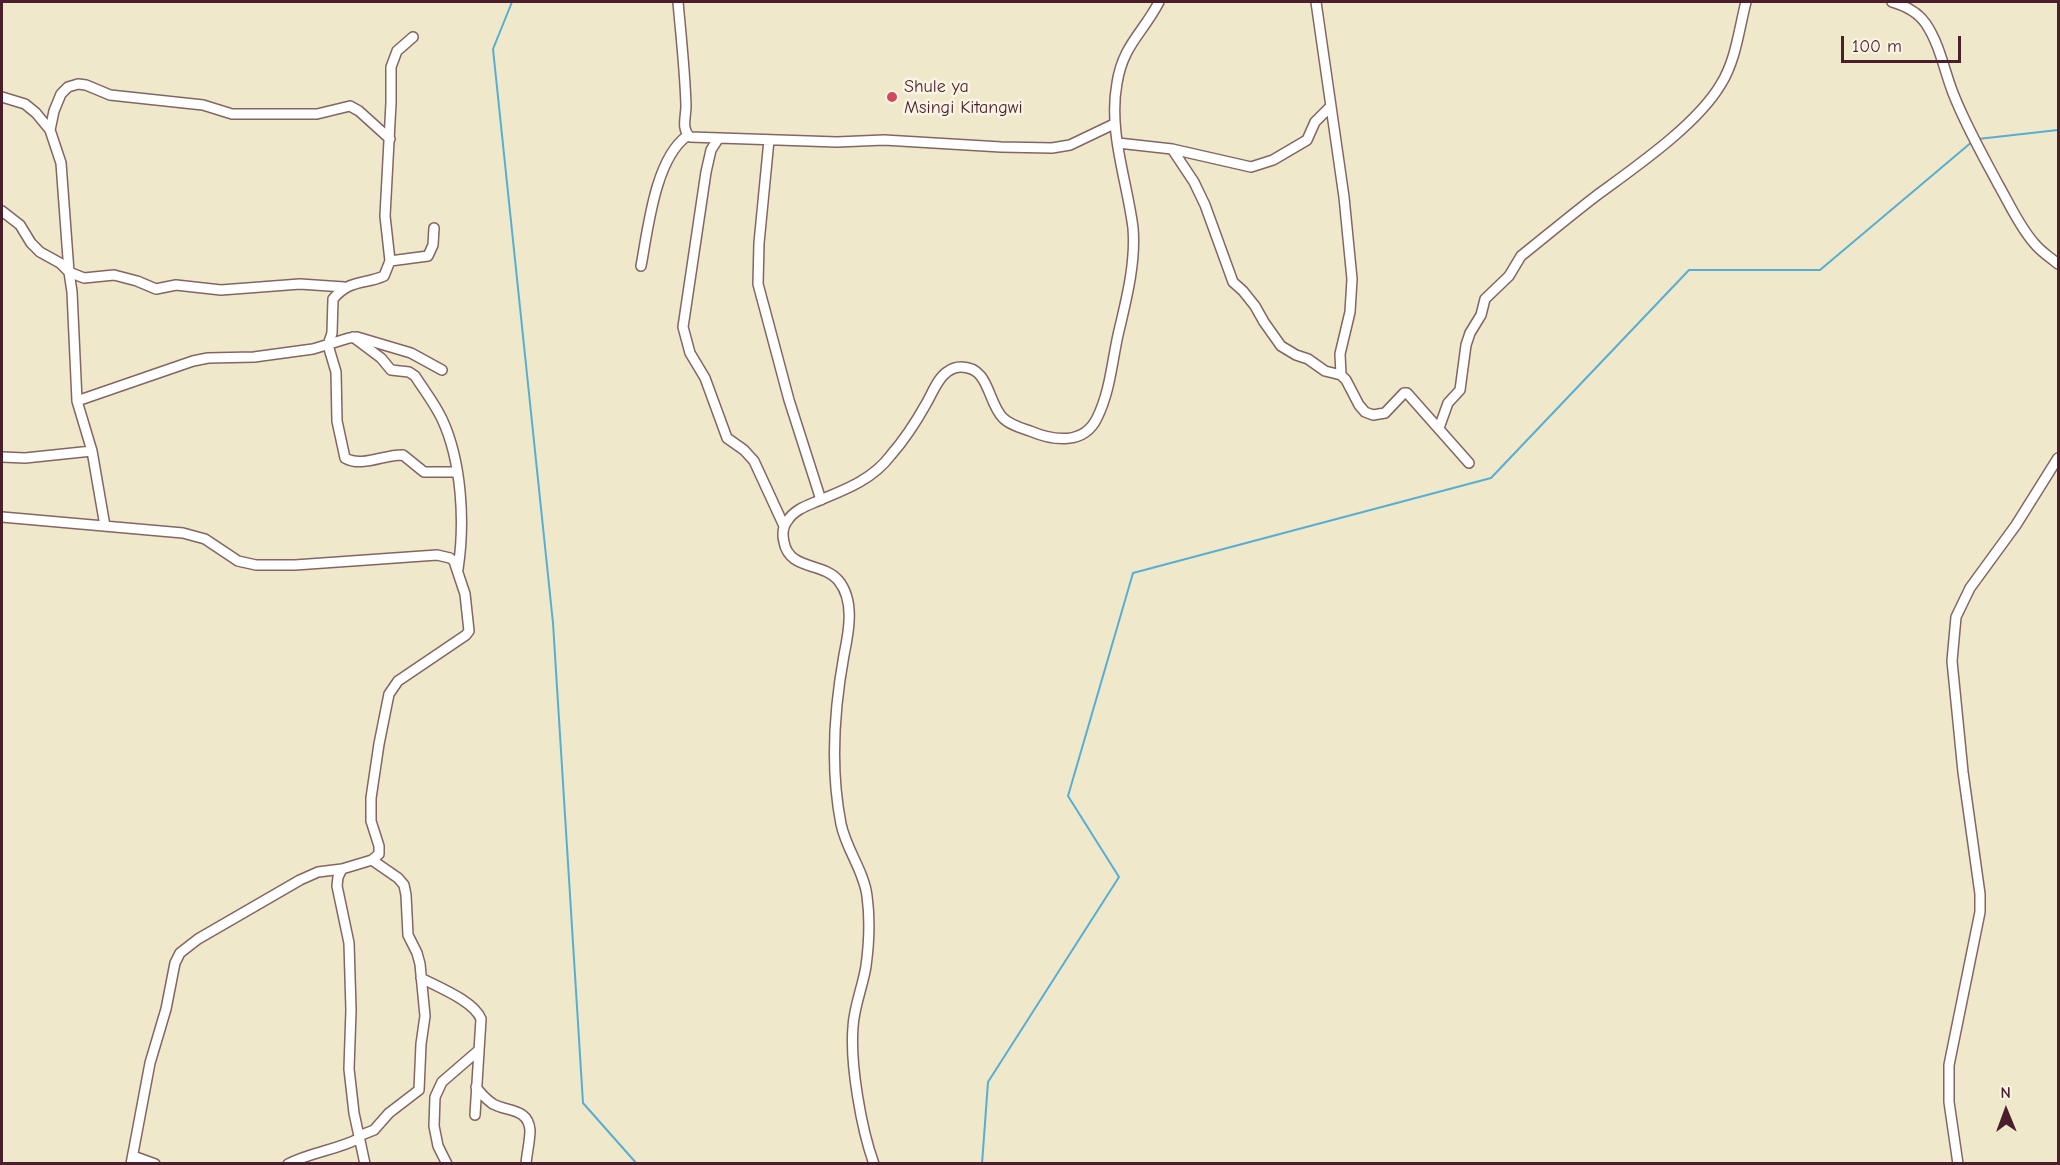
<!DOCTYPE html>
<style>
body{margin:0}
#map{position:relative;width:2060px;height:1165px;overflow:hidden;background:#efe8cb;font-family:"Comic Neue",sans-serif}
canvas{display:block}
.frame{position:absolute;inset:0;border:3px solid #4a1f2b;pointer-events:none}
.north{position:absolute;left:1976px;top:1081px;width:60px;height:60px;-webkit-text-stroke:4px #fcf5e5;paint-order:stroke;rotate:359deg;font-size:16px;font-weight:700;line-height:24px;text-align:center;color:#4a1f2b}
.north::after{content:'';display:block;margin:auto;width:21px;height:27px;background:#4a1f2b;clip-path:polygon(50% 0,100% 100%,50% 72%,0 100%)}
.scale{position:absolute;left:1841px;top:36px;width:120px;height:27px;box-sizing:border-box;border:3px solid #4a1f2b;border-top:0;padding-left:8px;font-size:18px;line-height:21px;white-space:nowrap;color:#4a1f2b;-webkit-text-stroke:4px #fcf5e5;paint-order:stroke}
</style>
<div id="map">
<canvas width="2060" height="1165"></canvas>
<div class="frame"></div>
<div class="north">N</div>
<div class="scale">100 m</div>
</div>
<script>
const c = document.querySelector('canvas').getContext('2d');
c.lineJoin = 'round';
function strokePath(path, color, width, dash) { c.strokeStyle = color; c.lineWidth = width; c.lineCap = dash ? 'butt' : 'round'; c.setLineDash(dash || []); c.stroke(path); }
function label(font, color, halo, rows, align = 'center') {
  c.font = font + ' "Comic Neue",sans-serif'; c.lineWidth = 5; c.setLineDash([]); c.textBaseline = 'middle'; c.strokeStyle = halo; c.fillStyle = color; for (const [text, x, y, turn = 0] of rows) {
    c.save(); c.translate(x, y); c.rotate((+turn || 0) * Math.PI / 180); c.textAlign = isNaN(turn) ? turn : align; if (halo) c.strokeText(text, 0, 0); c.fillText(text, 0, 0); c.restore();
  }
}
strokePath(new Path2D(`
 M512,2L493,49L553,623L583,1103L637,1164
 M1978,139L2058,130
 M982,1164L988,1082L1119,877L1068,796L1133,573L1491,478L1689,270H1820L1973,141`), '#56aed3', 2);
const minor = new Path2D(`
 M678,2C681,36 685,71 686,106C686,117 681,129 690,137L837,142L884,140L1001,147L1052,148L1070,145L1114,124
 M1316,2L1344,197L1352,279L1350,312L1340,354L1341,375
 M1892,2C1906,6 1918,12 1926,24C1940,45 1944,70 1953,93C1965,124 1982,154 1998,184C2009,203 2019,226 2034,243C2041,252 2050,257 2058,264
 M2,97L25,104L36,113L50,130L61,163L69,272L84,278L114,275L137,281L156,289L176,285L221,290L300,284L344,287
 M50,130L54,111L61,94L68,87L78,84L86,85L110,95L203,105L232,114H317L350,106L359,111L390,139
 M718,139L711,150L706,172L683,327L690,353L705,378L727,438L744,450L754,461L784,526
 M769,140L759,243L758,284L789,400L821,500
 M1118,143L1172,149L1251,167L1273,160L1307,140L1315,122L1331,106
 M1172,149L1194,182L1205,205L1233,282L1243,291L1255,306L1264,322L1281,346L1296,355L1308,359L1325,371L1341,375L1346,380L1359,405L1365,412L1373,415L1385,413L1404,393H1407L1469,463
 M2,211L20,225L31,243L40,252L60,263L69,272L72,292L77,401L92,451L105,526
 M434,228L433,245L428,256L390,261L384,276C363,285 350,279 333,299L332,333L328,345L336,372L337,421L345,458C362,468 385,454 403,455L424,472H457
 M390,261L385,216L391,103V67L397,51L413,37
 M641,266C648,229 655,159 687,136
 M353,337L381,358L391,370L409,372L415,376C424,390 435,404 442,419C462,462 465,523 458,569
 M77,401L193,361L208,358L254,357L313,349L349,338L357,337L411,353L442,370
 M1439,428L1448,403L1460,390L1466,345L1470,333L1481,315L1485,299L1509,276L1521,256C1546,236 1570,216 1596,196C1634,168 1697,125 1721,84C1736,60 1739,29 1746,2
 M2,457L25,458L92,451
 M2,517L183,533L205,539L238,561L256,565H295L437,555L450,558L454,561L465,594L469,631L466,635L398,681L389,694L379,744L371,798V821L379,846V854L372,860L342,869L338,877L337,886L349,943L351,1010L349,1069L354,1113L365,1164
 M421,978C438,987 474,1001 481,1019L475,1115
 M476,1087C481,1094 486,1099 493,1104C508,1112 528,1108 530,1130C530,1141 527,1152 526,1164
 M359,1136L374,1130L389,1113L419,1090L421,1044L425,1016L420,964L417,953L408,935L406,895L404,885L398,878L372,860
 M133,1156L155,1164
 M131,1164L150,1063L166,1009L175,963L180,953L198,939L300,880L318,872L342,869
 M288,1164C311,1152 337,1150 360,1138
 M447,1164L438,1146L434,1126L435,1097L442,1082L479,1050
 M874,1164C861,1128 850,1064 853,1027C854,1006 863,986 866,966C869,944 870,918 867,896C864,871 846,849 841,824C830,768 834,710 844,655C849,631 855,600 838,580C822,562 789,570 784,542C782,534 783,526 788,520C795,509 809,505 820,500C847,489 873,479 891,455C904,440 916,422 926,404C932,394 937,379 947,372C951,369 956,367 961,367C990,367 987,402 1003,418C1010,425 1021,428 1030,431C1054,441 1084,445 1097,418C1110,392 1112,362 1118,335C1126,301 1136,263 1133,228C1127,180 1108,132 1117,83C1123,45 1143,33 1159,2
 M1958,1164L1949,1102V1065L1980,912V894L1963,772L1952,661L1956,617L1970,588L2016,525L2058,458`);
strokePath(minor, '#846563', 12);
strokePath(minor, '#fff', 9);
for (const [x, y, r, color] of [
 [892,97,6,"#d1495b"]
]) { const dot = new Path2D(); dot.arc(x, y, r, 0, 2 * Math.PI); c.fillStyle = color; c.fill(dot); strokePath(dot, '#fcf5e5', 2); }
label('18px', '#4a1f2b', '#fcf5e5', [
 ["Shule ya",904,87],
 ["Msingi Kitangwi",904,108]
], 'left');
</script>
